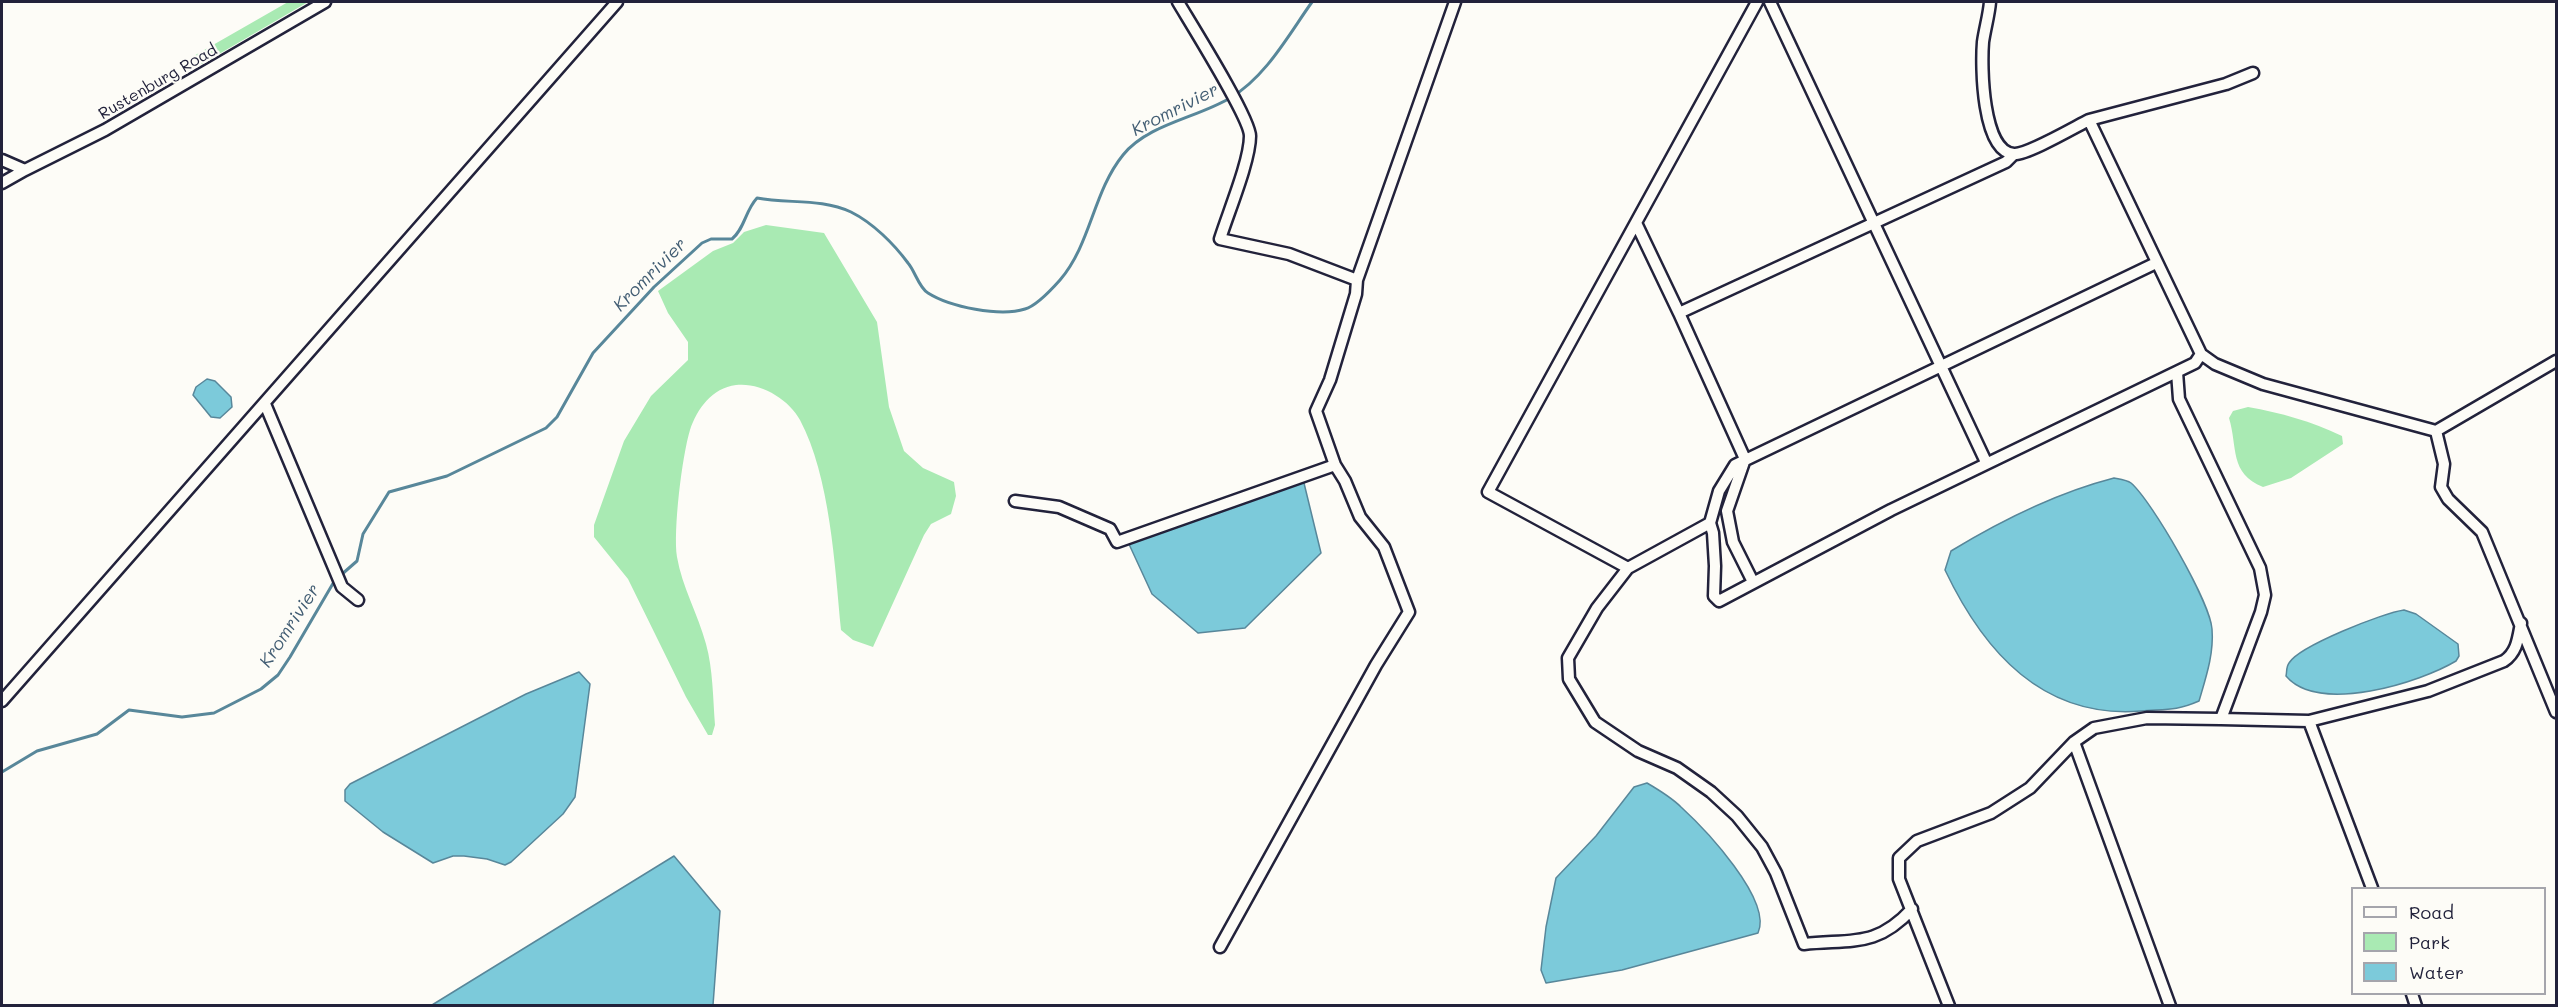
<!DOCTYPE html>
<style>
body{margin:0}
#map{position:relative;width:2558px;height:1007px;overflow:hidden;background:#fdfcf7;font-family:Mali,sans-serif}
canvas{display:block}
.frame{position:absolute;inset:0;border:3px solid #22223b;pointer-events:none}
.legend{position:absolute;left:2351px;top:887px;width:195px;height:108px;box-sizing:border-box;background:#fdfcf7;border:2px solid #a5a5ac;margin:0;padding:8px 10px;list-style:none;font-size:18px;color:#22223b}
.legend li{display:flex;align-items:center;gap:12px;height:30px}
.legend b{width:30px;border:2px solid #a5a5ac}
</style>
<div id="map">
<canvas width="2558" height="1007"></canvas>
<div class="frame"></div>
<ul class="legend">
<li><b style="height:8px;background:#fdfcf7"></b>Road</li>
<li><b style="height:16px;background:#a9eab3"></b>Park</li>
<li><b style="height:16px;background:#7ccada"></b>Water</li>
</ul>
</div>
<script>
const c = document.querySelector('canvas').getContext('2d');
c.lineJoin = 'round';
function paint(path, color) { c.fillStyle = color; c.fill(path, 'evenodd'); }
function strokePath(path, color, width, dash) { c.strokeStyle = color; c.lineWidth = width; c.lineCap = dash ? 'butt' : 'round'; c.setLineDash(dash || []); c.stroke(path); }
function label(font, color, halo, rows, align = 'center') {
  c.font = font + ' Mali,sans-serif'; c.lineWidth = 4.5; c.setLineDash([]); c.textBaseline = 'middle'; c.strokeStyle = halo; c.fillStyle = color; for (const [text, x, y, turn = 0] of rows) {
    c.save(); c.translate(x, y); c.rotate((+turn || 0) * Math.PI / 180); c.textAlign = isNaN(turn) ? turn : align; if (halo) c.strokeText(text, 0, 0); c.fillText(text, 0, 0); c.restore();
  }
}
paint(new Path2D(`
 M288,2H308L202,64L192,57Z
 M766,225L824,233L877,322L889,407L904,451L923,468L954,482L956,496L951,514L931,524L924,535L873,647L853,640L841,630C835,566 830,476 800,420C789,399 760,382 736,385C712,388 697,409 690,430C682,456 673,531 677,557C682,587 698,614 706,644C713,669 713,699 715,725L712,735H708L686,697L628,579L594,537V525L624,441L651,396L688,360V342L668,313L658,291L713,251L733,243L744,232Z
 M2248,407C2281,413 2311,421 2342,436L2343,444L2291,478L2263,487C2229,473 2238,448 2229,418L2233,411Z`), '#a9eab3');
const water = new Path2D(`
 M207,379L215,381L231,397L232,407L220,418L211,417L193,395L196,387Z
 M2114,478C2119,479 2127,480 2131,483C2152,501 2210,602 2212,629C2214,654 2206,677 2199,701C2176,711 2166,709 2141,711C2043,719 1984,652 1945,570L1951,551C2002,520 2056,493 2114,478Z
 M1303,479L1321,553L1245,628L1198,633L1152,594L1128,542Z
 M2404,610L2416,614L2458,644L2459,656L2456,661C2421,682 2319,715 2286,676C2287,672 2286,667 2289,663C2299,646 2383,613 2404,610Z
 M579,672L590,684L575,797L563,814L511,862L505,865L487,859L464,856H453L433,863L383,832L345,801V790L350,784L526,694Z
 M1647,783C1659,790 1671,797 1681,807C1704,828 1773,900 1758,933L1622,970L1546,983L1541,970L1546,927L1556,878L1596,836L1634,787Z
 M674,856L720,911L713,1005H432Z`);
paint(water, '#7ccada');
strokePath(water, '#58879a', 1.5);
strokePath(new Path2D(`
 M341,575L357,561L363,534L389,492L447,476L546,428L557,417L593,353L654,287L702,243L711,239H732C745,228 745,211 757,198C788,204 821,198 851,212C873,223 894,244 908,263C915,271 919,288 928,293C950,307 1000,317 1025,309C1036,306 1052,289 1060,280C1091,244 1093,192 1123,155C1148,124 1197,118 1230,98C1266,77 1289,34 1312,2
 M2,772L37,751L97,734L129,710L182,717L214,713L261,689L278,675L290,657L335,580`), '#58879a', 3);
const street = new Path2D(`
 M1178,2C1191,24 1250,118 1250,136C1250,161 1228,213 1220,239L1289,254L1357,280L1356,294L1330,380L1316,411L1335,465
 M1757,2L1488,492L1628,568L1597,608L1568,658L1569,679L1595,722L1638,751L1677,768L1711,792L1737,816L1762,847L1776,873L1804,944C1852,939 1876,948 1912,909
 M1770,2L1986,462
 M1990,2C1989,15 1985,28 1983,42C1981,66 1982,152 2014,154C2027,155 2075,127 2089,120L2201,354L2195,363L1891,510L1719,601L1714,596L1715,566L1713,533L1710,523L1719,491L1735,465L2156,263
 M2089,120L2226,84L2253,73
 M2,160L25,170L105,130L325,2
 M2,183L25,170
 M1636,223L1679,313
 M1357,280L1455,2
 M2201,354L2215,364L2263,384L2436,431L2556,361
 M2177,372L2179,399L2260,568L2265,595L2261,612L2221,719L2309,721L2372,888
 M265,404L342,587L358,600
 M2436,431L2444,464L2441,487L2448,499L2482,532L2556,712
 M1015,501L1059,507L1110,529L1117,542L1335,465L1345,481L1360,517L1384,547L1409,612L1376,665L1220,947
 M1628,568L1710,523
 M1753,582L1733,542L1727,511L1745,459L1679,313L2006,162L2014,154
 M2,701L617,2
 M2309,721L2428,691L2504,661C2517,652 2518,639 2521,623
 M2074,742L2170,1006
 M2412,994L2416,1006
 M1949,1006L1899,879V858L1917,841L1991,813L2030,788L2074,742L2094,728L2147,718L2221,719`);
strokePath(street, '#22223b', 15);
strokePath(street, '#fdfcf7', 10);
label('16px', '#22223b', '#fdfcf7', [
 ["Rustenburg Road",158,82,-30]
]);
label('italic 18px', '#425d73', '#fdfcf7', [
 ["Kromrivier",1175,110,-27],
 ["Kromrivier",650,275,-45],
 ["Kromrivier",290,626,-57]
]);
</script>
